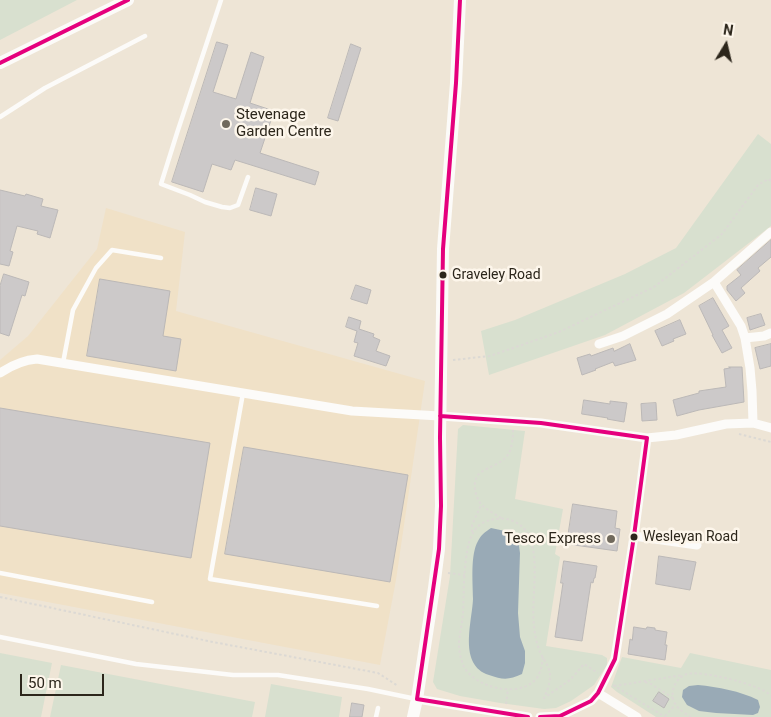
<!DOCTYPE html>
<style>
body{margin:0}
#map{position:relative;width:771px;height:717px;overflow:hidden;background:#eee5d6;font-family:Roboto,sans-serif}
canvas{display:block}
.north{position:absolute;left:701px;top:20px;width:50px;height:50px;-webkit-text-stroke:4px #fdf6eb;paint-order:stroke;rotate:9deg;font-size:14px;font-weight:700;line-height:20px;text-align:center;color:#2c261b}
.north::after{content:'';display:block;margin:auto;width:18px;height:22px;background:#2c261b;clip-path:polygon(50% 0,100% 100%,50% 72%,0 100%)}
.scale{position:absolute;left:20px;top:674px;width:84px;height:22px;box-sizing:border-box;border:2px solid #2c261b;border-top:0;padding-left:6px;font-size:15px;line-height:18px;white-space:nowrap;color:#2c261b;-webkit-text-stroke:4px #fdf6eb;paint-order:stroke}
</style>
<div id="map">
<canvas width="771" height="717"></canvas>
<div class="north">N</div>
<div class="scale">50 m</div>
</div>
<script>
const c = document.querySelector('canvas').getContext('2d');
c.lineJoin = 'round';
function paint(path, color) { c.fillStyle = color; c.fill(path, 'evenodd'); }
function strokePath(path, color, width, dash) { c.strokeStyle = color; c.lineWidth = width; c.lineCap = dash ? 'butt' : 'round'; c.setLineDash(dash || []); c.stroke(path); }
function label(font, color, halo, rows, align = 'center') {
  c.font = font + ' Roboto,sans-serif'; c.lineWidth = 5; c.setLineDash([]); c.textBaseline = 'middle'; c.strokeStyle = halo; c.fillStyle = color; for (const [text, x, y, turn = 0] of rows) {
    c.save(); c.translate(x, y); c.rotate((+turn || 0) * Math.PI / 180); c.textAlign = isNaN(turn) ? turn : align; if (halo) c.strokeText(text, 0, 0); c.fillText(text, 0, 0); c.restore();
  }
}
paint(new Path2D(`
 M106,208L185,232L176,311L425,381L396,580L380,665L0,593V360L28,336L97,249Z`), '#f0e1c7');
paint(new Path2D(`
 M0,0H77L0,40Z
 M758,134L771,144V226L684,293L605,335L489,375L481,331L515,320L625,274L676,248Z
 M463,425L525,431L515,499L563,509L555,554L560,557L546,646L602,655L607,658V665L594,685L571,701L556,708L544,709L500,703L460,696L437,689L433,682L450,576L458,429Z
 M0,653L52,663L41,717H0Z
 M690,653L771,670V717H656L617,692L611,687L622,657L681,668Z
 M61,665L255,702L252,717H50Z
 M271,684L342,697L339,717H265Z`), '#d8e0cf');
paint(new Path2D(`
 M491,528L505,531L518,539L520,553L518,613L520,637L525,651V663L522,674C509,680 503,680 489,675C458,665 472,623 473,599C473,583 470,555 478,541C481,535 485,532 491,528Z
 M698,685C718,687 740,691 758,700L760,707L758,713L753,715L716,713L699,711L687,705L682,697L683,690L689,686Z`), '#99aab6');
const building = new Path2D(`
 M217,42L228,45L213,92L236,99L251,52L264,57L250,103L274,111L260,153L319,172L315,185L235,160L231,170L212,164L203,192L172,182Z
 M351,44L361,48L338,121L328,118Z
 M256,188L277,194L271,216L250,210Z
 M0,190L25,196L26,194L43,199L41,206L58,210L50,238L37,234L38,231L17,226L10,251L13,252L9,266L0,264Z
 M771,240V257L758,268L760,271L741,288L745,293L736,301L727,290V286L741,275L737,270Z
 M4,274L29,282L25,296L22,295L9,336L0,333V286Z
 M100,279L170,291L163,336L181,339L176,371L87,356Z
 M356,285L371,290L367,304L351,299Z
 M713,298L729,326L722,330L732,348L722,353L712,335H713L699,306Z
 M761,314L765,325L750,330L747,318Z
 M349,317L361,321L359,329L374,334L373,337L380,340L376,351L390,356L386,366L354,356L358,343L354,342L357,331L346,327Z
 M680,320L686,334L673,339L674,341L662,346L655,331Z
 M630,344L636,360L615,366L613,362L595,369L596,370L582,375L577,358L590,354L591,356L613,348L614,351Z
 M771,344V366L760,369L755,348Z
 M729,367H742L744,402L699,410L677,416L673,400L699,393V391L726,387L724,369L730,368Z
 M584,400L610,404V401L627,403L624,422L607,419L608,418L582,414Z
 M656,403L657,420L642,421L641,404Z
 M0,408L210,443L191,558L0,526Z
 M244,447L408,475L390,582L225,554Z
 M573,504L617,511L615,528L620,529L617,551L567,544Z
 M659,556L696,562L690,590L656,584Z
 M564,561L597,566L595,578H594L593,583L591,582L582,641L555,637L563,583H561Z
 M634,627L646,629L647,627L655,628V630L667,632L665,645H667L665,660L628,654L630,639L632,640Z
 M659,692L669,699L664,708L653,701Z
 M352,703L364,705L362,717H350Z`);
paint(building, '#ccc9c9');
strokePath(building, '#bbb8b7', 1);
strokePath(new Path2D(`
 M453,360L490,356L559,332L654,287L722,234L758,185L768,179L771,181
 M739,434L771,442
 M501,518C495,514 487,510 482,505C475,498 471,480 480,473C489,466 503,464 509,453C512,447 513,438 513,430
 M472,532V525L481,505
 M448,573L465,575
 M0,597L213,642L378,673L398,686
 M543,657C542,664 541,672 537,678C520,699 476,688 464,667C461,660 459,652 459,645C459,635 462,625 463,615C464,595 463,549 473,533C476,526 484,521 491,520C498,518 506,518 513,521C520,524 526,529 529,536C540,559 531,600 534,626C535,636 537,647 542,656C546,663 550,668 550,676C550,684 547,691 544,698L570,680L584,664L598,673
 M645,682L651,684L673,698
 M613,685L665,717
 M614,686L683,675
 M506,704L508,689
 M665,716L675,705
 M691,717C686,714 679,710 676,705C668,695 675,677 687,674C701,670 763,685 771,696`), '#dcd9d4', 2, [2.5, 2.5]);
strokePath(new Path2D(`
 M221,0L177,133L161,184L190,195L205,202L222,207L230,208L238,205L248,177
 M0,117L45,88L145,36
 M63,363L73,310L96,268L112,250L161,258
 M243,393L210,579L377,606
 M0,573L152,602
 M0,637L136,664L233,675H278L368,689L416,699
 M376,717L378,708`), '#fcfbf9', 4.5);
strokePath(new Path2D(`
 M714,282L741,326L745,338L750,368L752,391L753,423
 M745,338L764,336L771,333
 M599,344L623,336L667,314L714,282L771,232
 M0,373C12,365 23,360 37,359L352,411L440,416L541,423L647,438L676,435L726,424L753,423L771,428
 M634,536L697,545
 M598,693L637,717
 M417,699L528,717
 M540,717L560,716L591,701L598,693L615,659L634,536L647,438`), '#fcfbf9', 9);
strokePath(new Path2D(`
 M0,63L128,0
 M413,717L417,699L434,588L439,549L441,506L440,437L443,249L456,83L460,0`), '#fcfbf9', 12);
strokePath(new Path2D(`
 M0,63L128,0
 M440,416L541,423L647,438
 M417,699L439,549L441,506L440,437L443,249L456,83L460,0
 M417,699L528,717
 M540,717L560,716L591,701L598,693L615,659L634,536L647,438`), '#e5007d', 4);
for (const [x, y, r, color] of [
 [226,124,5,"#70695c"],
 [443,275,4.5,"#2c261b"],
 [634,537,4.5,"#2c261b"],
 [611,539,5,"#70695c"]
]) { const dot = new Path2D(); dot.arc(x, y, r, 0, 2 * Math.PI); c.fillStyle = color; c.fill(dot); strokePath(dot, '#fdf6eb', 2); }
label('14px', '#2c261b', '#fdf6eb', [
 ["Graveley Road",452,275],
 ["Wesleyan Road",643,537]
], 'left');
label('15px', '#2c261b', '#fdf6eb', [
 ["Stevenage",236,115],
 ["Garden Centre",236,132],
 ["Tesco Express",601,539,"right"]
], 'left');
</script>
